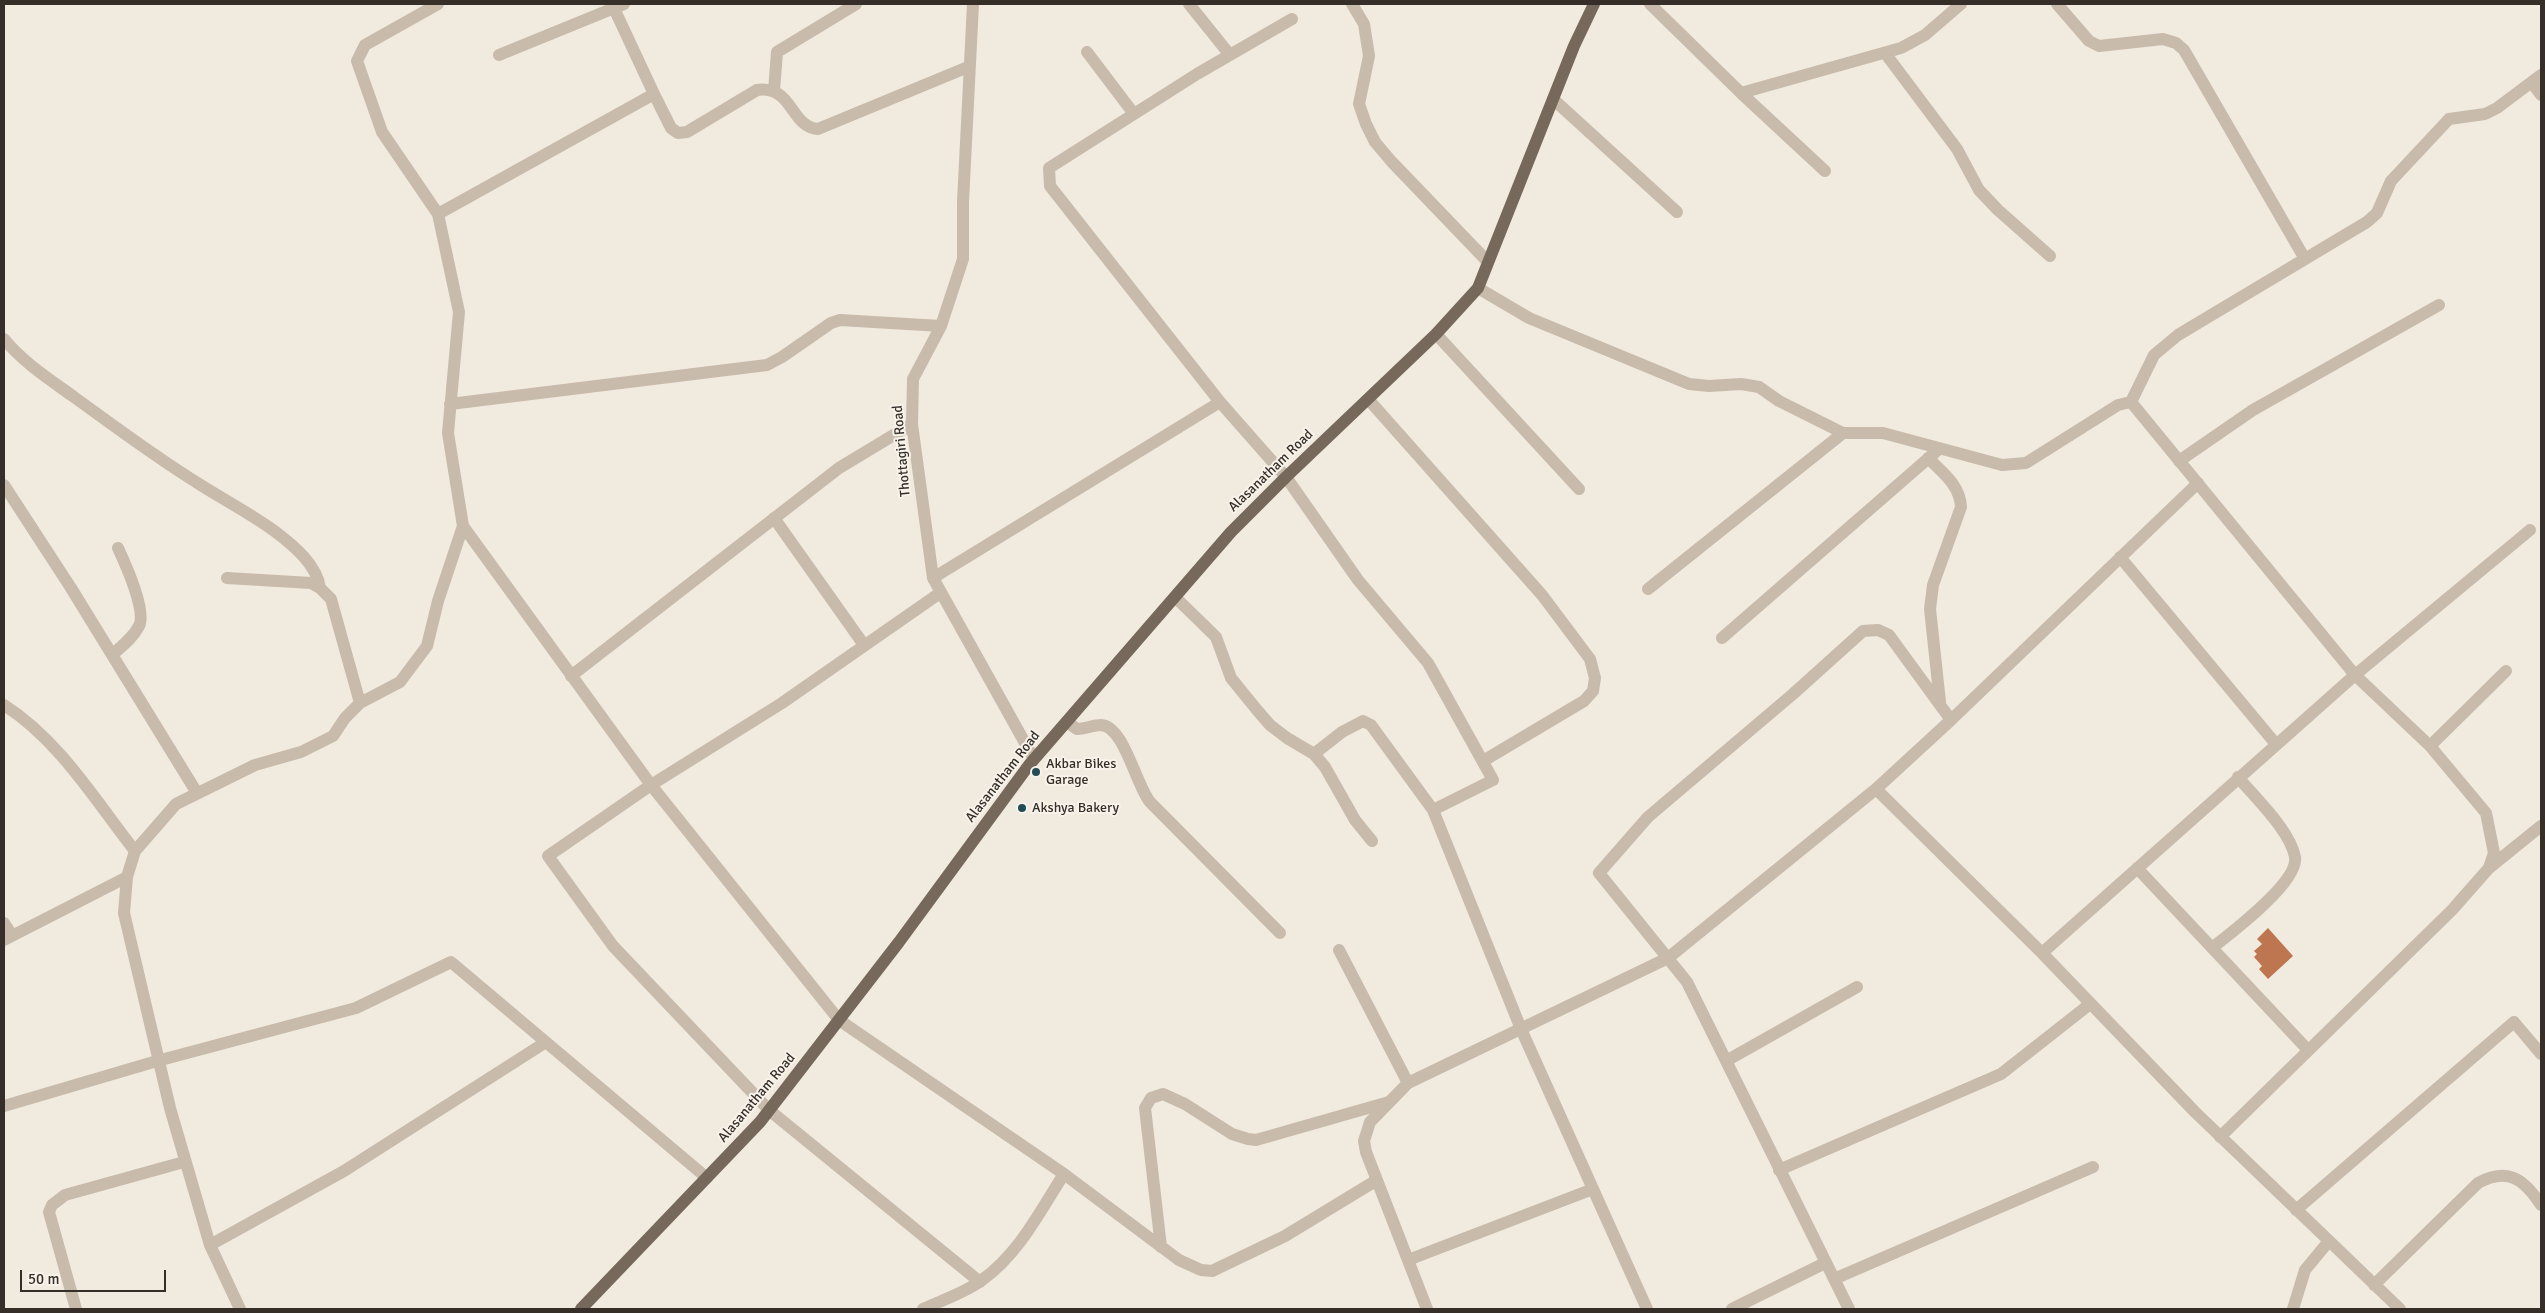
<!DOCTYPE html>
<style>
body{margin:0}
#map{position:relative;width:2545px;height:1313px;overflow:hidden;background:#f1eade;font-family:Signika,sans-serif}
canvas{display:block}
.frame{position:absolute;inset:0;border:5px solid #362f29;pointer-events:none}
.scale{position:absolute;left:20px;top:1270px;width:146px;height:22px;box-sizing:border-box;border:2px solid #362f29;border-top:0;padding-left:6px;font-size:15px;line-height:18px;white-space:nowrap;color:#362f29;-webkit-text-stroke:4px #f8f3ea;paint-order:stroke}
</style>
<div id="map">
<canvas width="2545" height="1313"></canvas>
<div class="frame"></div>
<div class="scale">50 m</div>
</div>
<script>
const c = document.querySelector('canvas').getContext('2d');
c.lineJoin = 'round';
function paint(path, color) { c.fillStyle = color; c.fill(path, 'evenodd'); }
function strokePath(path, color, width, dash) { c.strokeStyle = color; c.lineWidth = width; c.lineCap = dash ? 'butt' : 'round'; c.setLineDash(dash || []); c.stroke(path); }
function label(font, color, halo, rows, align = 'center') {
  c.font = font + ' Signika,sans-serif'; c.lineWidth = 4; c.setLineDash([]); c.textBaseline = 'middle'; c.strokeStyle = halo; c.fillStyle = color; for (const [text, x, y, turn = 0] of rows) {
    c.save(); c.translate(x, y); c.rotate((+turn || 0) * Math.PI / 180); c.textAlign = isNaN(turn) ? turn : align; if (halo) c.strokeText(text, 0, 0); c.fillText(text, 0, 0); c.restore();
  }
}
paint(new Path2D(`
 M2268,928L2293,956L2268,979L2259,969L2262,966L2254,957L2257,954L2254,951L2262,944L2257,939Z`), '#bd7650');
strokePath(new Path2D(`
 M973,4L963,202V259L941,326L913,379L912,424L933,578L1034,759
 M1189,4L1230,55
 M1352,4L1364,24L1369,56L1359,104L1366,124L1375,142L1391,161L1488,262
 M1650,4L1741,93L1901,48L1925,35L1961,4
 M2057,4L2089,41L2099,46L2163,39L2176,43L2184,50L2305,259L2178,335L2154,355L2131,402
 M1292,19L1197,74L1049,168L1050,186L1220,402L1286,477L1358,580L1428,663L1493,780L1433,810L1521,1029L1647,1309
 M1087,52L1134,114
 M1885,53L1957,149L1979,190L1998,210L2050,256
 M499,55L624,4
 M2532,83L2541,95
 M774,91L777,52L856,4
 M1741,93L1825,171
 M654,94L671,128L678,133L687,132L757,90C793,85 790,127 818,129L968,67
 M1553,99L1677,212
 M438,214L654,94L612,4
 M2305,259L2367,222L2377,213L2391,181L2449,119L2485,114L2497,108L2541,75
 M1478,288L1529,318L1689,384L1709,386L1741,384L1759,387L1779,401L1843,433H1883L2002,465L2026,463L2118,405L2131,402L2355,675L2042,953L2195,1112L2400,1309
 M1436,334L1579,489
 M4,339C23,362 49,379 74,397C114,426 154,456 196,482C222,499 252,514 277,533C294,546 317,565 320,588
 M1368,399L1542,595L1590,659L1595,678L1593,691L1584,701L1483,761
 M450,404L767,365L782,357L831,323L840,320L941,326
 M1928,458C1943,473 1960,485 1961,507L1933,585L1930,609L1940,702
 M2179,461L2253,410L2439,305
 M4,485L71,588L197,793
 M774,518L864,645
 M463,526L651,785L839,1020L1064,1174L1179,1260L1201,1270L1212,1271L1285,1236L1377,1180
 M2120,557L2275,743
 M227,578L311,583L320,588L331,599L360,703
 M933,578L1220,402
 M1648,589L1843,433
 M940,593L782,703L651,785L548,856L613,946L769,1110L980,1282
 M1175,597L1216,637L1231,678L1257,710L1270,725L1287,738L1314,754L1325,767L1355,820L1372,841
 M1722,638L1939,449
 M112,655C122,646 133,638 139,626C147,611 125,563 118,548
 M571,676L839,468L912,424
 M4,705C59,740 95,800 135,851
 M1951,720L2198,483
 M1067,722L1077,729C1085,729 1093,725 1101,725C1124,726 1136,785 1150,802L1280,933
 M2430,746L2506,671
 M1314,754L1342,732L1363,721L1371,725L1433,810
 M2137,868L2308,1050
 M2489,868L2541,826
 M4,923L12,935
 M4,940L127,877
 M2212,948C2231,933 2299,882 2295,857C2290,830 2255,798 2238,777
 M1339,950L1408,1083
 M1726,1061L1857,987
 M4,1106L157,1061L356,1008L451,962L707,1178
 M2220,1137L2452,910L2489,868L2494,853L2486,813L2430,746L2355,675L2530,530
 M1779,1170L2001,1074L2090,1004
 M2296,1210L2514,1022L2541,1054
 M210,1245L344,1171L546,1042
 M1161,1247L1145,1108L1151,1098L1163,1094L1185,1104L1232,1134L1248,1139L1256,1140L1389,1102
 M1408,1260L1593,1189
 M1834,1279L2093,1167
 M2374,1285L2478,1183C2508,1167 2524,1179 2541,1205
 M76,1309L49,1212L52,1205L65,1195L184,1162
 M240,1309L210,1245L170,1108L124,913L127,877L135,851L176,804L255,765L301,752L333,736L345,718L360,703L400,682L427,646L438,601L463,526L448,433L459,312L438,214L382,132L357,61L365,45L438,4
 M923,1309C942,1300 965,1293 982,1280C1019,1254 1040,1211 1064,1174
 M1427,1309L1366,1152L1364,1141L1370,1122L1408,1083L1668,958L1876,789
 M1732,1309L1825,1263
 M1849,1309L1687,982L1599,873L1648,817L1793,694L1863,631L1878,630L1889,635L1951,720L1876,789L2042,953
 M2293,1309L2305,1270L2329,1241`), '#c8bbab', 12);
strokePath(new Path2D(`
 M581,1309L760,1122L899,942L1029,765L1231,532L1286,477L1436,334L1478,288L1574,46L1594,4`), '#77685c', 12);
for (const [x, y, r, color] of [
 [1036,772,5,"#224c55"],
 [1022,808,5,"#224c55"]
]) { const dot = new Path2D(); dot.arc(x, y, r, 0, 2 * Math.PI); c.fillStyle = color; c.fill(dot); strokePath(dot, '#f8f3ea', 2); }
label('14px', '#362f29', '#f8f3ea', [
 ["Thottagiri Road",902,451,-95],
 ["Alasanatham Road",1271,471,-44],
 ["Alasanatham Road",1003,777,-52],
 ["Alasanatham Road",757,1098,-50]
]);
label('14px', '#362f29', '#f8f3ea', [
 ["Akbar Bikes",1046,764],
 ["Garage",1046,780],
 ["Akshya Bakery",1032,808]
], 'left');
</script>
